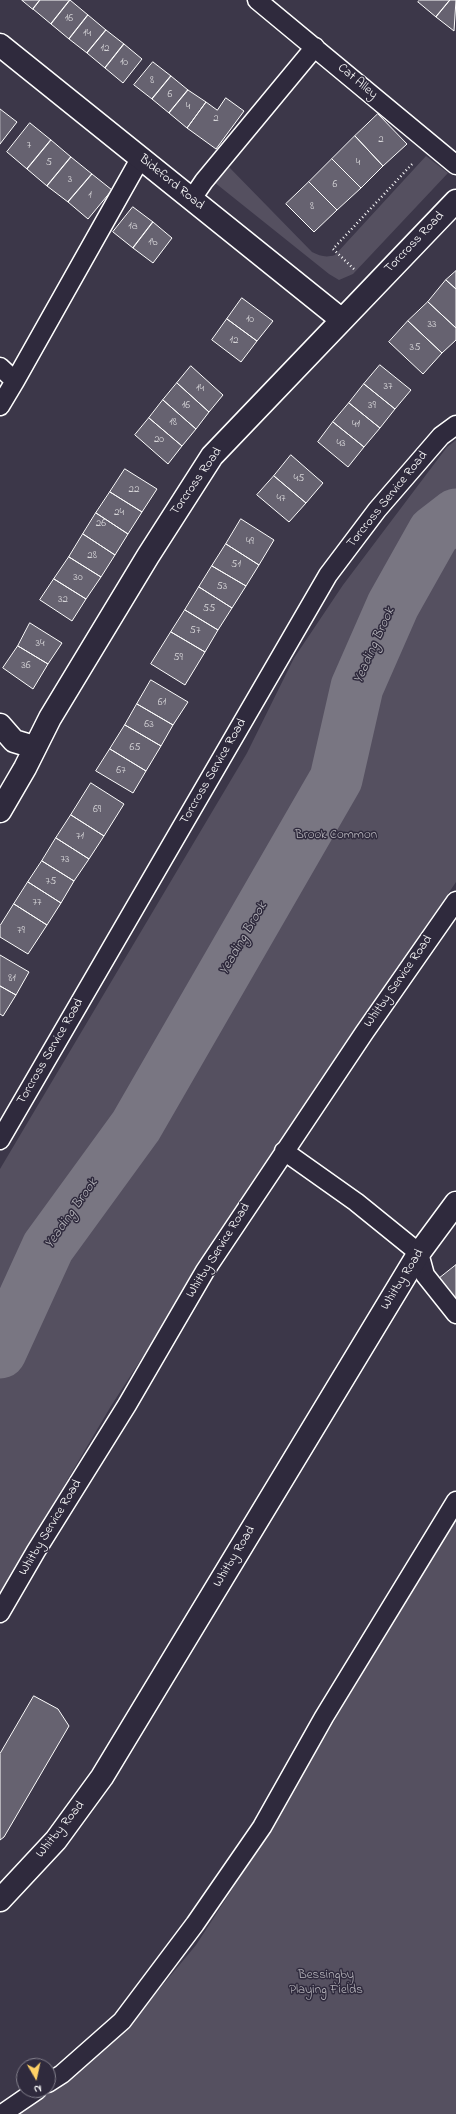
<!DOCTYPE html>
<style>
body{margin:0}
#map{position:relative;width:456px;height:2114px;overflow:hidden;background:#3c3749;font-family:"Indie Flower",sans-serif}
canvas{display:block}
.north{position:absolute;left:16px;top:2058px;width:40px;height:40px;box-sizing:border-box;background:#2f2a3d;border:1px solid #827f8b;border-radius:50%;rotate:171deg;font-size:11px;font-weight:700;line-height:16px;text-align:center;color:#fff}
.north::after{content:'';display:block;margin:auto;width:14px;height:18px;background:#ffd166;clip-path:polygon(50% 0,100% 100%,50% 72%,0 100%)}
</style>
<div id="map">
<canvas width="456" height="2114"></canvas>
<div class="north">N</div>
</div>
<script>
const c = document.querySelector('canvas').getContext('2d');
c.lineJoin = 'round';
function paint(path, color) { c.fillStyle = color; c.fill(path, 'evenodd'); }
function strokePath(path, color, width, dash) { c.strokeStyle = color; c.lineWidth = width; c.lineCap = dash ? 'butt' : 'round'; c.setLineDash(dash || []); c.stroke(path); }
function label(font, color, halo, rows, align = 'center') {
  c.font = font + ' "Indie Flower",sans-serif'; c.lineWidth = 3; c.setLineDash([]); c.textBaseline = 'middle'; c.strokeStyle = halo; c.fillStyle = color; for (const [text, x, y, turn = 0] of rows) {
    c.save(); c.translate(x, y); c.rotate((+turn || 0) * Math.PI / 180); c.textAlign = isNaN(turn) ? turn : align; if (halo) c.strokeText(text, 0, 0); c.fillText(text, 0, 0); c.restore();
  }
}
paint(new Path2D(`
 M426,156L448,173L353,274L339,280L329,274L214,182L227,165L312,252C320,256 326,258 335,255Z
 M456,440V882L274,1153L111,1406L0,1594V1169L247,753L294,658L343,585L447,447Z
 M456,1519V2114H16L64,2082L126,2029L196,1945L264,1840L416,1582Z`), '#555060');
strokePath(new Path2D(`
 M0,1352L48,1247L136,1126L336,779L357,687L393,605L434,532L456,515`), '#797682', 53);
const building = new Path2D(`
 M22,0H40L33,9Z
 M40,0H70L51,24L33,9Z
 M70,0L88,15L69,39L51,24Z
 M420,0H450L436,17L418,2Z
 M450,0H456L454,31L436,17Z
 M88,15L106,30L87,53L69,39Z
 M106,30L124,44L105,68L87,53Z
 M124,44L142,59L123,83L105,68Z
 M153,62L171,76L152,99L134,85Z
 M171,76L188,90L169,113L152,99Z
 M188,90L206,102L187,128L169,113Z
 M226,98L244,111L216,149L187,128L206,102L217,110Z
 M0,109L17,122L0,144Z
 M378,114L407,144L383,166L355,136Z
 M30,123L51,140L27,169L7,152Z
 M355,136L383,166L361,188L332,159Z
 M51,140L71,157L47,186L27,169Z
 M71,157L92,174L68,202L47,186Z
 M332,159L361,188L337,210L309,182Z
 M92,174L112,190L88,219L68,202Z
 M309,182L337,210L314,232L286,204Z
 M133,207L153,222L133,248L113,232Z
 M153,222L172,238L153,263L133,248Z
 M456,271V289L446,280Z
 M446,280L456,289V328L428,302Z
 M242,298L273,321L257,341L227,319Z
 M428,302L456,328V340L442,353L408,321Z
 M227,319L257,341L241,362L212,340Z
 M408,321L442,353L423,374L389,342Z
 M380,365L411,390L395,409L364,384Z
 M191,366L223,395L209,412L177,383Z
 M177,383L209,412L196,429L163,400Z
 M364,384L395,409L380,428L349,403Z
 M163,400L196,429L182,446L149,418Z
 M349,403L380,428L364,447L333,422Z
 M149,418L182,446L168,464L135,435Z
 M333,422L364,447L348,467L318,442Z
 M291,455L323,483L306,503L274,476Z
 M125,469L157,489L142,512L110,492Z
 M274,476L306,503L289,522L257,495Z
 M110,492L142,512L128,534L96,513Z
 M96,513L128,534L115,555L83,534Z
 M241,519L274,540L259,565L226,544Z
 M83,534L115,555L101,577L69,557Z
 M226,544L259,565L246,586L212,566Z
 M69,557L101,577L86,599L54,579Z
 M212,566L246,586L232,608L199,587Z
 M54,579L86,599L72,621L40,600Z
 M199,587L232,608L218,630L185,610Z
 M185,610L218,630L205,652L171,632Z
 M30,623L62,643L48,664L18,646Z
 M171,632L205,652L185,685L151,664Z
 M18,646L48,664L33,689L3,668Z
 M151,680L188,702L173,725L137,704Z
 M137,704L173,725L161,746L125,725Z
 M125,725L161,746L146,771L110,749Z
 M110,749L146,771L133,793L96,771Z
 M91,783L124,804L104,836L71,815Z
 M71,815L104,836L89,859L56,838Z
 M56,838L89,859L74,881L42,861Z
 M42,861L74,881L61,903L28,882Z
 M28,882L61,903L47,925L14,904Z
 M14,904L47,925L28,954L0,937V926Z
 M0,955L29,972L16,995L0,986Z
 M0,986L16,995L3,1016L0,1014Z
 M456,1265V1298L452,1301L436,1281Z
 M34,1696L58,1709L69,1726L4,1837L0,1840V1754Z`);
paint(building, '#666270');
strokePath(building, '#fff', 1);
const lane = new Path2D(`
 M257,0L456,165
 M191,200L204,181L315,47
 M0,367L15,381L0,406
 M15,381L140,159
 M0,1140L328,575L377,510L441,436L456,425
 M284,1151L356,1202L419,1253L425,1275L456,1314
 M0,1613L36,1551L127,1405L205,1271L364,1033L456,901
 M48,2083L62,2074L122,2021L195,1924L262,1827L324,1717L456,1501
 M2,2114L37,2090`);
const street = new Path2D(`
 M0,45L342,320
 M0,725L14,741L34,747
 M0,811L25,768L50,718L148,556L212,456L456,201
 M0,1900L56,1840L102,1777L419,1253L456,1203`);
strokePath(lane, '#fff', 21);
strokePath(street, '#fff', 25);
strokePath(new Path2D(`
 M354,269L333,249L414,162`), '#fff', 2.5, [1, 3]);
strokePath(lane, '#2f2a3d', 18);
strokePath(street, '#2f2a3d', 22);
label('11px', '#d9d8db', null, [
 ["16",69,19],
 ["14",87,34],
 ["12",105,49],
 ["10",124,63],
 ["8",152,81],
 ["6",170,95],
 ["4",188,107],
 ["2",216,119],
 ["2",381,140],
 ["7",29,146],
 ["5",49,163],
 ["4",358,163],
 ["3",70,180],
 ["6",335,185],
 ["1",90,196],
 ["8",312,207],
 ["1a",133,227],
 ["1b",153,243],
 ["10",250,320],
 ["33",432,325],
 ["12",234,341],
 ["35",415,348],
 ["37",388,387],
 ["14",200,389],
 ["16",186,406],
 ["39",372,406],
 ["18",173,423],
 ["41",356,425],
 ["20",159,440],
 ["43",341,444],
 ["45",299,479],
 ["22",134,490],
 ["47",281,499],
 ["24",119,513],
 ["26",101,524],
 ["49",250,542],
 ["28",92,556],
 ["51",236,565],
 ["30",78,578],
 ["53",222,587],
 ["32",63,600],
 ["55",209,609],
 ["57",195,631],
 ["34",40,644],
 ["59",178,658],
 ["36",26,666],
 ["61",162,703],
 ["63",149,725],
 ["65",135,748],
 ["67",121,771],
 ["69",97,810],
 ["71",80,837],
 ["73",65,860],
 ["75",51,882],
 ["77",37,903],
 ["79",21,931],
 ["81",12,979]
]);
label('13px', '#fff', '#2f2a3d', [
 ["Cat Alley",357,82,40],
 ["Bideford Road",171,183,39],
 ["Torcross Road",415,243,-46],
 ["Torcross Road",197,482,-55],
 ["Torcross Service Road",388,500,-51],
 ["Torcross Service Road",214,772,-60],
 ["Whitby Service Road",399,982,-55],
 ["Torcross Service Road",51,1052,-60],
 ["Whitby Service Road",219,1251,-58],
 ["Whitby Road",403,1280,-58],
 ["Whitby Service Road",51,1528,-59],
 ["Whitby Road",235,1557,-59],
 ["Whitby Road",61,1830,-51]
]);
label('13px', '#bbb9bf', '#2f2a3d', [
 ["Brook Common",336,836],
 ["Bessingby",326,1976],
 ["Playing Fields",326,1991]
]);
label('italic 14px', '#b5b4ba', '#2f2a3d', [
 ["Yeading Brook",375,646,-66],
 ["Yeading Brook",244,939,-60],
 ["Yeading Brook",72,1214,-55]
]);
</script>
